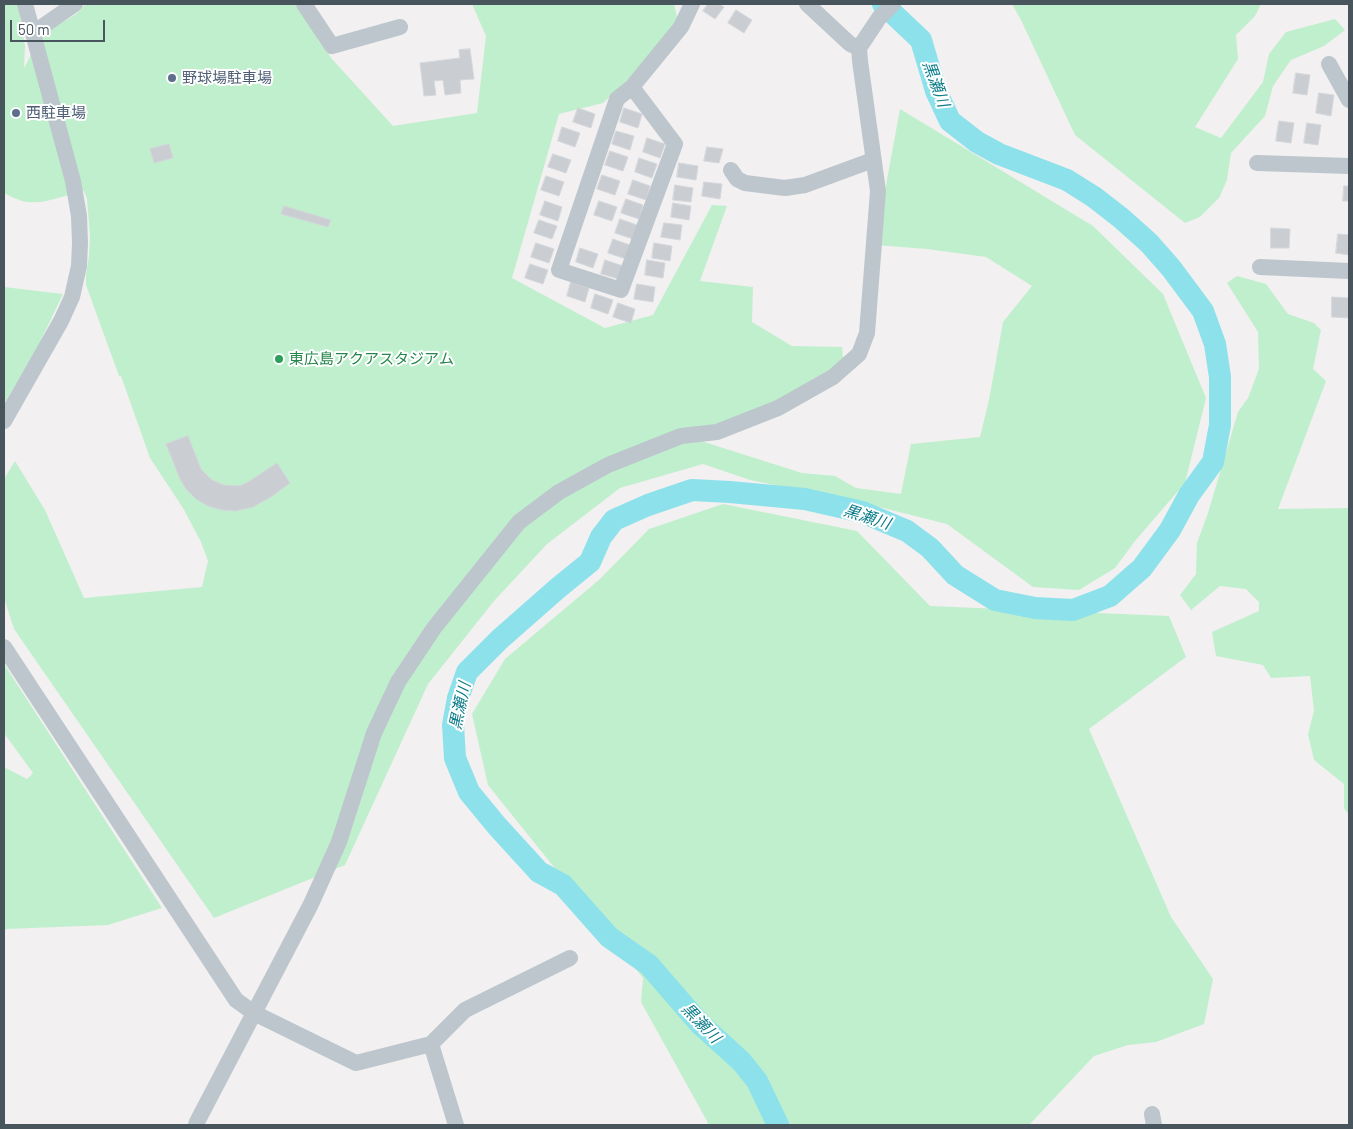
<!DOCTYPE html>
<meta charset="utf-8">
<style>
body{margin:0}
#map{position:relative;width:1353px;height:1129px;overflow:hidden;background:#f2f0f0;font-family:Barlow,sans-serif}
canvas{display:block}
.frame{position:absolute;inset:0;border:5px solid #48555d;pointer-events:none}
.scale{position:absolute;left:10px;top:20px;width:95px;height:22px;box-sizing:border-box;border:2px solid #48555d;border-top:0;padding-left:6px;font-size:15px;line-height:18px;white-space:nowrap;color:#48555d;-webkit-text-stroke:4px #fff;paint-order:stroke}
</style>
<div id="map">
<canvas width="1353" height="1129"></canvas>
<div class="frame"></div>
<div class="scale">50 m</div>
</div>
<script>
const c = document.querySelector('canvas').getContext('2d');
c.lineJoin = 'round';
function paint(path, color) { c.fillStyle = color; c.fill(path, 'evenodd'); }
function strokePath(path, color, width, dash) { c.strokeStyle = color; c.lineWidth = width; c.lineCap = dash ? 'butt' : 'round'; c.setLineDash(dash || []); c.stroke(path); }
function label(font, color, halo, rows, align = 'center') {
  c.font = font + ' Barlow,"Noto Sans JP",sans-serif'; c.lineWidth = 4; c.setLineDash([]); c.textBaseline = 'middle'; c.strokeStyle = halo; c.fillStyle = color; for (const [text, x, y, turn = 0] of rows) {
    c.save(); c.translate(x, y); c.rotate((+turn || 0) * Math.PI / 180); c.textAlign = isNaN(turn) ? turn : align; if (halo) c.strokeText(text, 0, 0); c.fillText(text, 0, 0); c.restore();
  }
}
paint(new Path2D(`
 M4,4H18L25,46L24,68C31,56 36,41 48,32C59,22 78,17 85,4H298L319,34L318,40L332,59L393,126L477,113L486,36L472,4H674L678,22L653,56L603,103L559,114L512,278L605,328L653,315L712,205L727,206L700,281L753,287L752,322L792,346L842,347L845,377L701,441L802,473L835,476L856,488L901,494L911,444L980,437L989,400L1003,322L1032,286L986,257L927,249L875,245L900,109L1093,226L1163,294L1206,398L1185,483L1135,541L1115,568L1079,590L1033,587L947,524L859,502L750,480L703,464L620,488L547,544L494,601L428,684L345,865L214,918L14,629L4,598V479L15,461L45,510L84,598L202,587L208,561L201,542L183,508L150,458L121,376H119L86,285V275L89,256L90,236L87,199L84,191C64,195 43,206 22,201C16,199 10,196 4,193Z
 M1012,4H1261L1255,16L1236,35L1238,59L1195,127L1221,138L1263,82L1269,54L1286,32L1335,19L1345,30L1324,46L1291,60L1273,86L1265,116L1231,153L1227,180L1219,198L1200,217L1185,223L1075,135L1021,20Z
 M1237,276L1266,284L1288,314L1314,323L1321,330L1313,369L1326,381L1278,509L1349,508V815L1344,808V784L1314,760L1308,734L1314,711L1310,676L1271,678L1263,665L1216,656L1212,632L1259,611V602L1246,589L1220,586L1191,610L1180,595L1196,574L1197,543L1208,513L1238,412L1248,398L1259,369L1258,332L1227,283Z
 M4,287L63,294L39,344L4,404Z
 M723,504L857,531L930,606L1169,616L1186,657L1089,729L1171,917L1213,979L1204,1024L1156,1042L1128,1045L1094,1056L1029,1125H708L707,1121L641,1002L643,978L488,785L472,714L505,659L600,579L649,529Z
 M4,664L162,908L108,925L6,929L4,932V767L27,779L33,773L4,733Z`), '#c0efcd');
strokePath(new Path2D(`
 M778,1125L757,1081L741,1061L700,1024L649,965L609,937L563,885L539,872L497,826L469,792L455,758L453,725L458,698L467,672L500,639L558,588L590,562L601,537L614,520L648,505L692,490L730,492L805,499L862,512L907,531L930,548L955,575L995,600L1035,608L1073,610L1110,596L1142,568L1170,530L1189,495L1213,462L1220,425V377L1215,344L1203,311L1171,268L1149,243L1121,218L1094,197L1067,180L999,154L977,142L950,121L936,91L921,40L883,4`), '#8de1eb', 22);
const building = new Path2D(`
 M708,4H719L724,7L715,19L703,11Z
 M736,10L752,20L744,33L728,23Z
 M470,49L474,79L460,80L461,93L445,95L443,80L434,81L436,95L424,96L420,63L460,58L459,50Z
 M1296,73L1310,75L1307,95L1293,93Z
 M1319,93L1334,95L1331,116L1316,113Z
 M578,108L595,114L591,128L573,122Z
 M624,108L642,114L638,128L620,122Z
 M1279,121L1294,123L1291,143L1276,141Z
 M1307,123L1321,125L1318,145L1304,143Z
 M562,127L580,133L575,147L558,141Z
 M616,131L634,136L630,150L612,144Z
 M647,138L665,144L660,158L643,152Z
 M169,144L173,158L154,163L150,149Z
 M707,147L723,149L719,163L704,161Z
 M610,151L628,157L623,171L605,165Z
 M553,154L571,160L566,173L548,167Z
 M639,158L657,164L652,178L635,172Z
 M679,163L698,166L696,180L677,177Z
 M602,175L620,181L615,195L597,189Z
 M546,176L564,182L559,196L541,190Z
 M633,180L650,186L646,200L628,194Z
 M704,182L722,184L720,199L702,196Z
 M675,185L693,188L691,202L673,200Z
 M1344,186H1349V201H1343Z
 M626,199L643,205L639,219L621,213Z
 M545,201L562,207L558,221L540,215Z
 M599,201L617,207L612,221L594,215Z
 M673,203L691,206L689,220L671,217Z
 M284,206L331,220L328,227L281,214Z
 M620,219L637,225L633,239L615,233Z
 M539,220L557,226L552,239L534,233Z
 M664,223L682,225L680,240L661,237Z
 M1271,228L1290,229L1289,248H1271Z
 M1338,234L1349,235V255L1336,253Z
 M613,239L630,245L626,259L608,253Z
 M536,243L554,249L549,263L531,257Z
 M654,243L672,246L670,261L652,258Z
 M580,248L598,254L593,268L576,262Z
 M605,260L623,266L619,279L601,274Z
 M647,260L665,263L663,278L645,275Z
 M530,264L548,270L543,284L525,278Z
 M571,282L589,288L585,302L567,296Z
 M637,284L655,287L653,302L634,299Z
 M595,294L613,300L608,314L591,308Z
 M1332,297L1349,298V318L1332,317Z
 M618,303L635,309L631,323L613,317Z
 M188,436L201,469L212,480L224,485L239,486L248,482L277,463L290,483L271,497L253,507L236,511L222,510L208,506L196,499L186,489L180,479L166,444Z`);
paint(building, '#caced2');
strokePath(building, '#d4d7db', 1);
strokePath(new Path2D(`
 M304,4L332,46L400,27
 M807,4L850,44L859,48
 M33,33L75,4
 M1329,64L1349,100
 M632,87L675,144L621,290L559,270L617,99Z
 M632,87L681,27L692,4
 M1257,163L1349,166
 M731,170L737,179L745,183L785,188L805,185L873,160
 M1260,267L1349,271
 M4,421L61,321L72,297L79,266L80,243L79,216L73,181L25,4
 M4,647L236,1000L254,1013L356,1063L431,1044L465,1010L570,958
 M431,1044L456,1125
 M1152,1114L1154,1125
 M196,1125L197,1122L311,904L339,842L374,733L398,682L434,628L519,522L559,492L608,465L681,436L717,432L778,408L833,377L859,354L867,333L878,191L860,61L859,48L879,18L893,4`), '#bcc6cc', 16);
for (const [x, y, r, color] of [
 [172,78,5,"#5c6f8a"],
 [16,113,5,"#5c6f8a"],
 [279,359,5,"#2e9e5b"]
]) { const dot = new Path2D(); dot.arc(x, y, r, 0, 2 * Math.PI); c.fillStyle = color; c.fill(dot); strokePath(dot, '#fff', 2); }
label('15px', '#4e5e75', '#fff', [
 ["野球場駐車場",182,78],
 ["西駐車場",26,113]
], 'left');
label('15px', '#27864d', '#fff', [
 ["東広島アクアスタジアム",289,359]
], 'left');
label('italic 16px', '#0f7e8b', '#fff', [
 ["黒瀬川",936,84,70],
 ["黒瀬川",867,517,18],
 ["黒瀬川",460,706,-78],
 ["黒瀬川",701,1023,46]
]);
</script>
